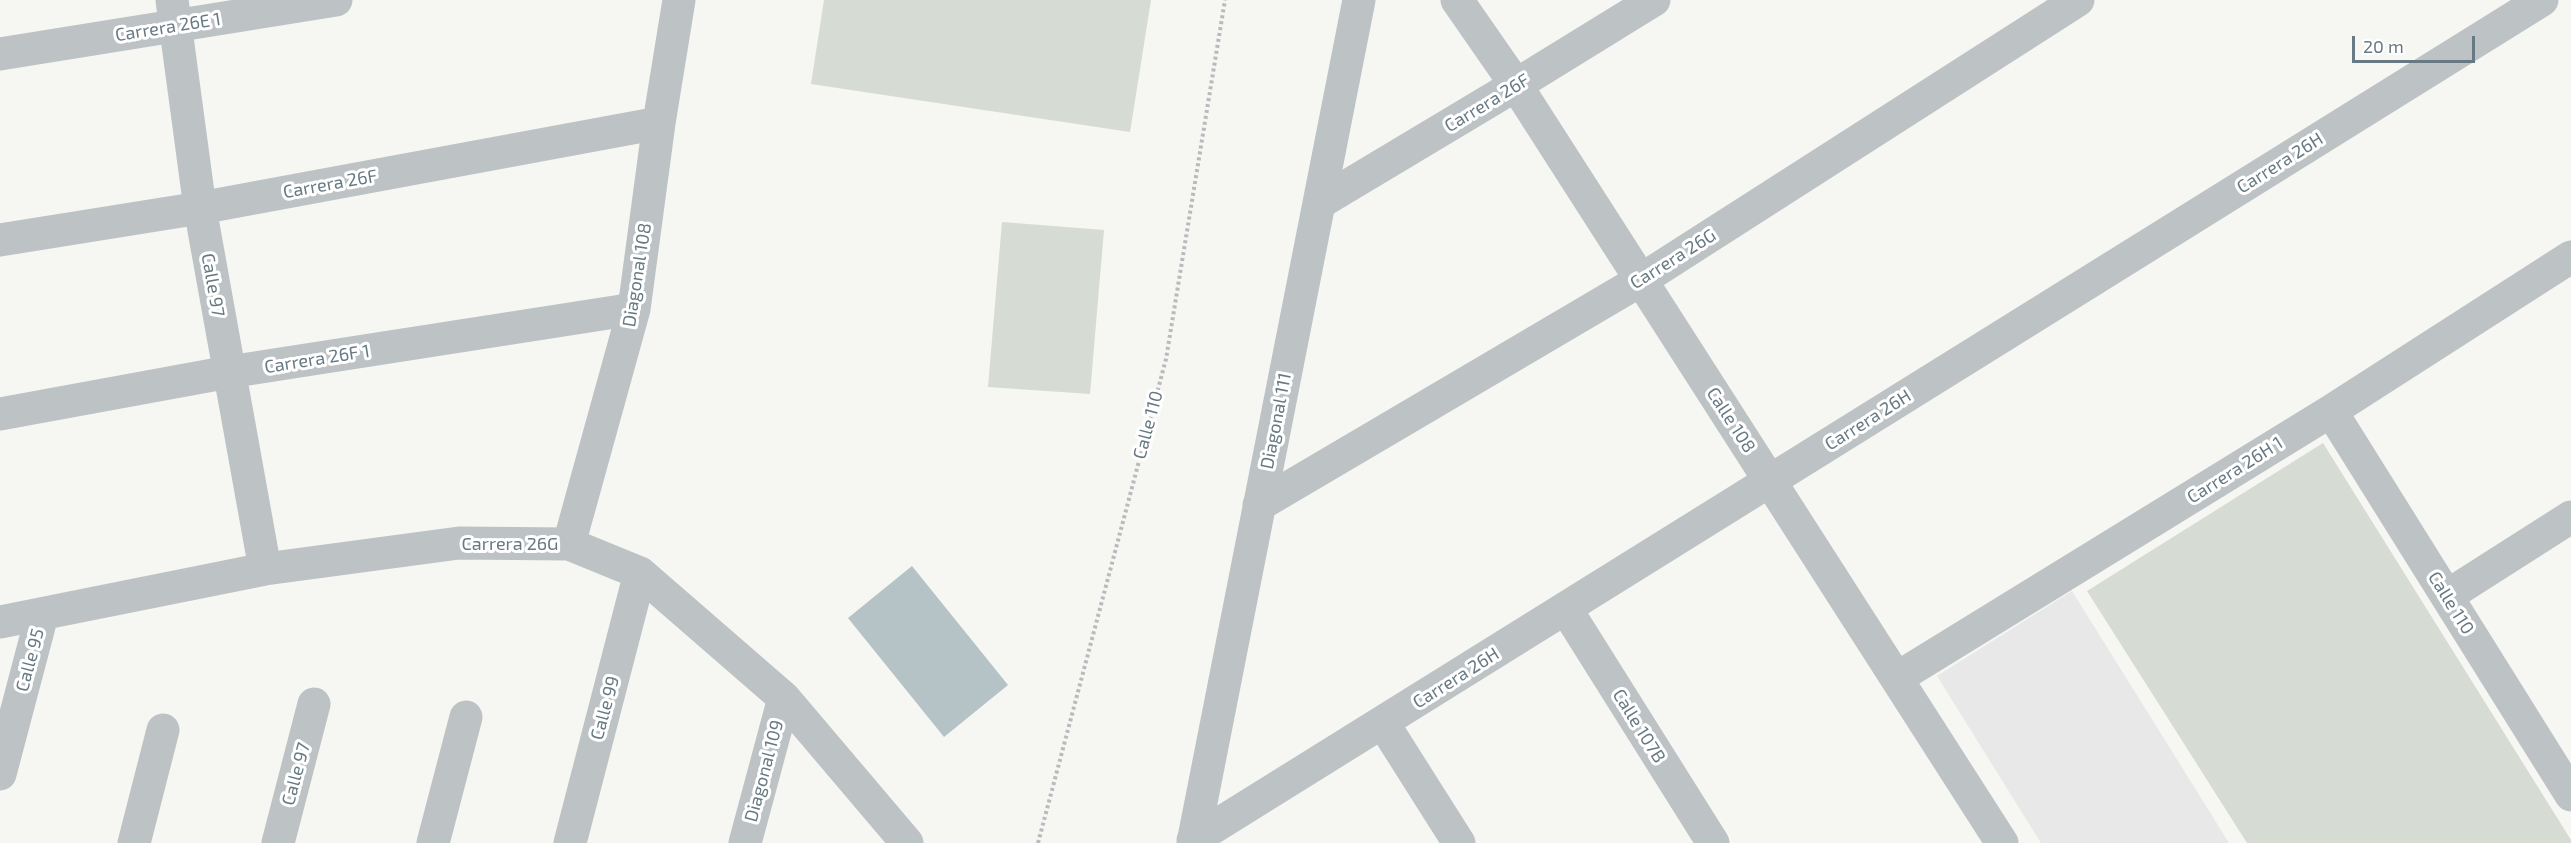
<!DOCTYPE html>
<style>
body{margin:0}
#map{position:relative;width:2571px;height:843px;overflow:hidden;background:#f6f6f3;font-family:"Exo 2",sans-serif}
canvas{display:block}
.scale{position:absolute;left:2352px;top:36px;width:123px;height:27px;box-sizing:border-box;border:3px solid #677983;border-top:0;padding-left:8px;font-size:18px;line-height:21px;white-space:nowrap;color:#677983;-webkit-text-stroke:4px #fff;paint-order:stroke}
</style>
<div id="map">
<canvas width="2571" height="843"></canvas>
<div class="scale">20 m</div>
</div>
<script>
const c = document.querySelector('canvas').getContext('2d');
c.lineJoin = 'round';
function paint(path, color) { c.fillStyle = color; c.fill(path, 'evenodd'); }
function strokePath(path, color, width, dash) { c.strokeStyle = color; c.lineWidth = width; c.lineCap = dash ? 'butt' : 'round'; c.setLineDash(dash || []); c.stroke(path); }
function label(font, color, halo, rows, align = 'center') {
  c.font = font + ' "Exo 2",sans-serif'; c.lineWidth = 6; c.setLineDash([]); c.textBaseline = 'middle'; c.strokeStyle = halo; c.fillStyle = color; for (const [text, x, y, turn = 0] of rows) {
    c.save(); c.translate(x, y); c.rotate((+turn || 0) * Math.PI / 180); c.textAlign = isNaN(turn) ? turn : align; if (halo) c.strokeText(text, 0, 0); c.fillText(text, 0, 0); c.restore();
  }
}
paint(new Path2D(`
 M2072,591L2229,843H2041L1937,676Z`), '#e7e8e7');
paint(new Path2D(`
 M824,0H1151L1130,132L811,84Z
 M1002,222L1104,230L1090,394L988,387Z
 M2323,443L2571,840V843H2247L2087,591Z`), '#d6dbd3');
paint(new Path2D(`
 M912,566L1008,685L944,737L848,618Z`), '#b5c2c6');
strokePath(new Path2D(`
 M1038,843L1166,359L1225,0`), '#b8bbbd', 4, [3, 3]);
strokePath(new Path2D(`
 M172,0L200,208L265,569
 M1457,0L1516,85L2002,843
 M0,54L336,0
 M1319,203L1516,85L1654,0
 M0,240L200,208L659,123
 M2331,411L2571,795
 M0,414L229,372L634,309
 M1259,505L1641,280L2078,0
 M569,544L634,309L659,123L679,0
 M2447,596L2571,517
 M1566,609L1713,843
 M0,622L265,569L459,543L569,544L640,573L784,698L907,843
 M1897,678L2331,411L2571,257
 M1383,723L1459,843
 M0,774L42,615
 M134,843L163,730
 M278,843L314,704
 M433,843L466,717
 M570,843L640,573
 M745,843L784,698
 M1193,843L1359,0
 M1196,843L1193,840L2542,0`), '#bdc2c5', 33);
label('18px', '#677983', '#fff', [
 ["Carrera 26E 1",168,27,-9],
 ["Carrera 26F",1487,103,-31],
 ["Carrera 26H",2280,163,-32],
 ["Carrera 26F",330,184,-10],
 ["Carrera 26G",1673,259,-32],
 ["Diagonal 108",637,275,-81],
 ["Calle 97",213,285,80],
 ["Carrera 26F 1",317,359,-9],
 ["Calle 108",1731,420,57],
 ["Carrera 26H",1868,420,-32],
 ["Diagonal 111",1276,421,-79],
 ["Calle 110",1148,425,-75],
 ["Carrera 26H 1",2235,470,-32],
 ["Carrera 26G",510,544],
 ["Calle 110",2451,603,58],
 ["Calle 95",30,660,-75],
 ["Carrera 26H",1456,678,-32],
 ["Calle 99",605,708,-75],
 ["Calle 107B",1639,726,58],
 ["Diagonal 109",764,771,-75],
 ["Calle 97",296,774,-75]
]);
</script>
